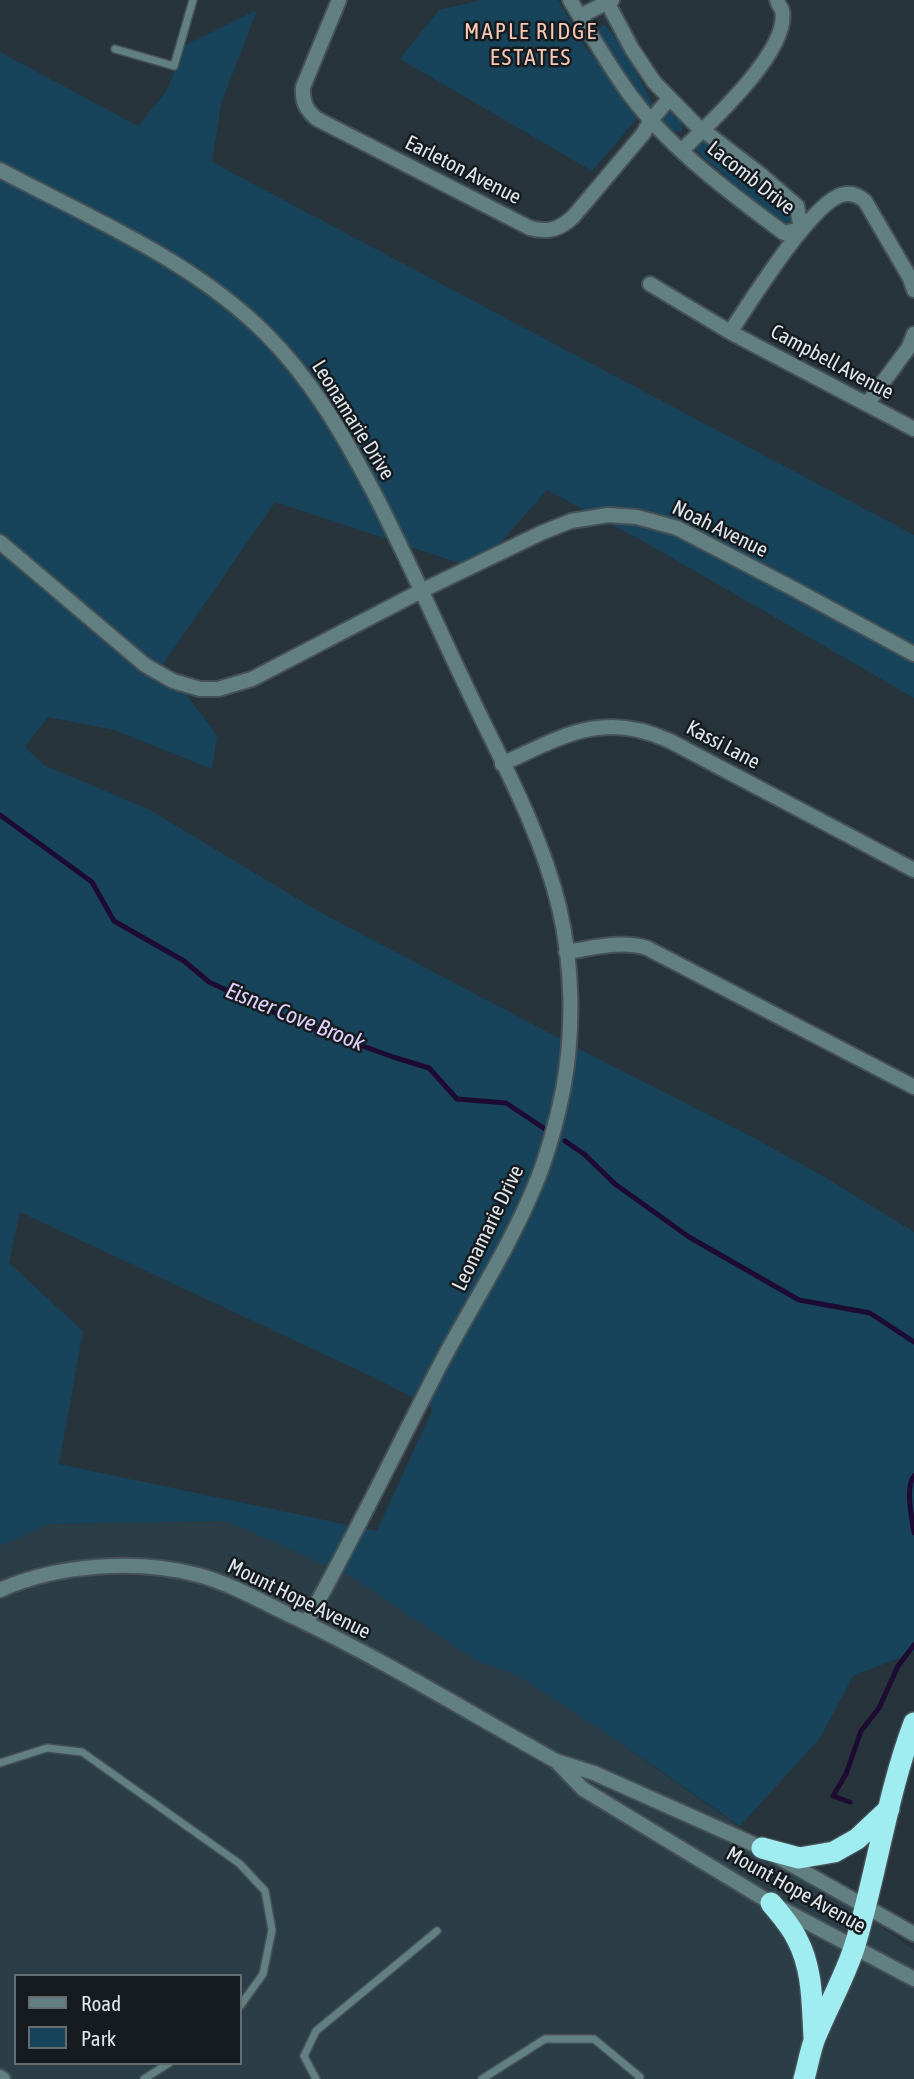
<!DOCTYPE html>
<style>
body{margin:0}
#map{position:relative;width:914px;height:2079px;overflow:hidden;background:#28343b;font-family:"Asap Condensed",sans-serif}
canvas{display:block}
.legend{position:absolute;left:14px;top:1974px;width:228px;height:91px;box-sizing:border-box;background:#151b1e;border:2px solid #666d70;margin:0;padding:9px 12px;list-style:none;font-size:21px;color:#e0e7ec}
.legend li{display:flex;align-items:center;gap:14px;height:35px}
.legend b{width:35px;border:2px solid #666d70}
</style>
<div id="map">
<canvas width="914" height="2079"></canvas>
<ul class="legend">
<li><b style="height:9px;background:#628082"></b>Road</li>
<li><b style="height:19px;background:#17445b"></b>Park</li>
</ul>
</div>
<script>
const c = document.querySelector('canvas').getContext('2d');
c.lineJoin = 'round';
function paint(path, color) { c.fillStyle = color; c.fill(path, 'evenodd'); }
function strokePath(path, color, width, dash) { c.strokeStyle = color; c.lineWidth = width; c.lineCap = dash ? 'butt' : 'round'; c.setLineDash(dash || []); c.stroke(path); }
function label(font, color, halo, rows, align = 'center') {
  c.font = font + ' "Asap Condensed",sans-serif'; c.lineWidth = 5; c.setLineDash([]); c.textBaseline = 'middle'; c.strokeStyle = halo; c.fillStyle = color; for (const [text, x, y, turn = 0] of rows) {
    c.save(); c.translate(x, y); c.rotate((+turn || 0) * Math.PI / 180); c.textAlign = isNaN(turn) ? turn : align; if (halo) c.strokeText(text, 0, 0); c.fillText(text, 0, 0); c.restore();
  }
}
paint(new Path2D(`
 M227,1521L354,1578L475,1660L518,1676L603,1731L914,1950V2079H0V1546L48,1524ZM16,1976H240V2063H16Z`), '#2b3e48');
paint(new Path2D(`
 M481,0H558L584,45L639,116L592,171L400,59L439,10Z
 M257,10L221,104L212,162L914,535V698L650,545L547,490L477,569L275,502L163,664L217,735L212,769L114,730L48,717L25,747L44,765L150,810L316,910L614,1067L745,1133L821,1175L914,1232V1652L853,1676L820,1738L740,1826L603,1731L518,1676L475,1660L354,1578L227,1521L48,1524L0,1546V52L138,126L166,92L185,45ZM20,1212L377,1379L433,1408L377,1531L59,1464L83,1331L9,1263Z
 M604,25C618,35 645,88 654,106L652,111L647,110L597,33L599,28Z
 M664,112H670C677,117 683,121 682,131L675,132L661,119Z
 M703,142H709L789,206L794,215L791,225L785,227L696,151L699,144Z`), '#17445b');
strokePath(new Path2D(`
 M0,815L92,882L114,921L184,961L209,982L286,1018L393,1057L429,1068L457,1099L506,1103L545,1129
 M565,1141L584,1154L615,1184L689,1237L799,1300L870,1313L914,1342
 M914,1476C905,1487 912,1519 914,1533
 M850,1802L833,1796L846,1774L861,1731L879,1708L898,1666L914,1645`), '#1e0b32', 5);
const service = new Path2D(`
 M115,49L174,66L193,0
 M0,1763L47,1748L82,1752L240,1864L265,1891L272,1930L263,1974L240,2006
 M144,2079L169,2063
 M316,2079L304,2056L316,2031L437,1931
 M482,2079L545,2039H594L640,2077L639,2079`);
const minor = new Path2D(`
 M339,0L303,87C302,102 306,110 317,119L530,228C548,233 560,229 573,217L643,134L651,120L669,99
 M570,0C591,34 610,69 634,100C672,150 734,196 784,233L801,229
 M606,0L632,49L654,82L695,124L760,174L797,206L801,229
 M580,16L612,0
 M682,150C709,124 791,50 782,10C781,8 777,2 777,0
 M0,170C92,219 192,260 266,334C312,380 344,436 374,493C406,555 434,619 464,682C498,755 540,828 559,907C573,966 574,1031 563,1090C556,1124 547,1158 533,1190C507,1252 470,1308 439,1367C395,1452 353,1539 306,1623
 M650,284L730,332L914,429
 M730,332C750,303 810,205 841,195C850,192 858,195 865,201L910,278L914,290
 M867,404L909,347L914,334
 M0,542L145,665L173,681L200,689H218L252,679L421,591L541,533L571,521L608,515L637,517L677,528L794,589L914,654
 M502,764C563,736 603,710 670,741L914,870
 M566,952C593,948 621,940 647,948L914,1087
 M0,2077L3,2079`);
const tertiary = new Path2D(`
 M0,1590C58,1564 137,1559 198,1575C232,1584 264,1603 296,1618C385,1661 470,1713 556,1761L594,1773L762,1848L914,1934
 M557,1762L583,1789L771,1903L914,1979`);
const motorway = new Path2D(`
 M762,1848L799,1858L834,1852L857,1839L889,1809
 M771,1903C780,1914 791,1926 797,1939C813,1969 812,2004 814,2037
 M804,2079C808,2065 810,2051 815,2038C828,2006 845,1977 855,1945C877,1871 887,1795 914,1723`);
strokePath(service, '#455157', 10);
strokePath(minor, '#455157', 18);
strokePath(tertiary, '#455157', 18);
strokePath(motorway, '#455157', 24);
strokePath(service, '#628082', 7);
strokePath(minor, '#628082', 14);
strokePath(tertiary, '#628082', 14);
strokePath(motorway, '#9fecf1', 21);
label('21px', '#e0e7ec', '#151b1e', [
 ["Earleton Avenue",463,170,27],
 ["Lacomb Drive",751,178,38],
 ["Campbell Avenue",832,362,28],
 ["Leonamarie Drive",353,420,58],
 ["Noah Avenue",720,529,26],
 ["Kassi Lane",723,745,28],
 ["Leonamarie Drive",488,1228,-64],
 ["Mount Hope Avenue",299,1599,26],
 ["Mount Hope Avenue",796,1890,29]
]);
c.letterSpacing = '2px';
label('23px', '#f6c7b4', '#151b1e', [
 ["MAPLE RIDGE",531,32],
 ["ESTATES",531,58]
]);
c.letterSpacing = '0px';
label('italic 23px', '#e0cffc', '#151b1e', [
 ["Eisner Cove Brook",295,1017,22]
]);
</script>
